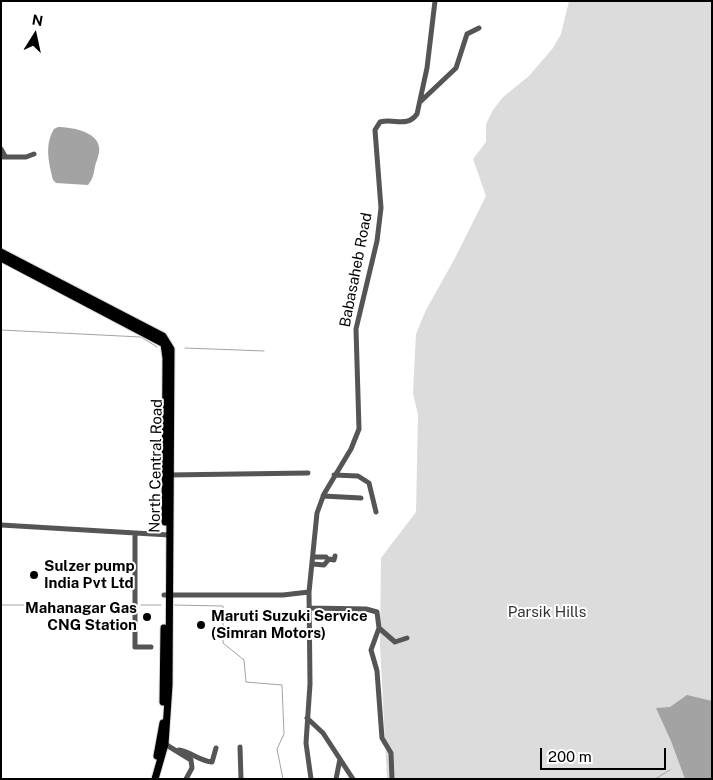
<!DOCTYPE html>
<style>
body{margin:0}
#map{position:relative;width:713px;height:780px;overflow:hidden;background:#fff;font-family:"Public Sans",sans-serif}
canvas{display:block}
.frame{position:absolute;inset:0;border:2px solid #000;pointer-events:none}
.north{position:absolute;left:10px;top:10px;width:50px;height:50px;-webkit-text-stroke:4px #fff;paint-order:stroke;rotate:10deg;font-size:14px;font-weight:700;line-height:20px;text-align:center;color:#000}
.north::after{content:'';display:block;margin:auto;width:18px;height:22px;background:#000;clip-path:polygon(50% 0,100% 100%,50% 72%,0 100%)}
.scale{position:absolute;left:540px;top:748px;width:126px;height:22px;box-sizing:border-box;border:2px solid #000;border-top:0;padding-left:6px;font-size:15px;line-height:18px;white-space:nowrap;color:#000;-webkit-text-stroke:4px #fff;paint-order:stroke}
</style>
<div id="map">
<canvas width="713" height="780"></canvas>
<div class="frame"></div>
<div class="north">N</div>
<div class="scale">200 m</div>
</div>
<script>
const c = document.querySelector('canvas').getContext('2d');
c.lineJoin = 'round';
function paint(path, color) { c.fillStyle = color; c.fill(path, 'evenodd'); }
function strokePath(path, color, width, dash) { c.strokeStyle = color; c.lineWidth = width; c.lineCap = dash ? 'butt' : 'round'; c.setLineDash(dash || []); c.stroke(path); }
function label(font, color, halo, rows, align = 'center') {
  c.font = font + ' "Public Sans",sans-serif'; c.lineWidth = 4; c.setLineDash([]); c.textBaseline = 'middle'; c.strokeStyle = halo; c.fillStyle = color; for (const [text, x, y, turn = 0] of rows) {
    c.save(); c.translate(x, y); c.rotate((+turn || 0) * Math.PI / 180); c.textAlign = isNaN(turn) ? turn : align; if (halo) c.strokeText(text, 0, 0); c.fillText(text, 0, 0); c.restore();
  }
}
paint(new Path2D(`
 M569,1H712V779H387L380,646L381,558L416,512L418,415L413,393L416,334L426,310L455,258L486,196L473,159L486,142V124L493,110L503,97L529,76L553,48L561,34Z`), '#dcdcdc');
paint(new Path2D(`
 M58,127C70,127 97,131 99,147C100,153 97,160 95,166C94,173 93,179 88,185L56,183L53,180C49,164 44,145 54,129Z
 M687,695L712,701V779H685L671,741L656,708L670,707Z`), '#a3a3a3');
strokePath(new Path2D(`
 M1,330L141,337L157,347
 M185,348L264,351
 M1,605H132
 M141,605H161
 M172,605L223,606V643L244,660L246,682L282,685L284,734L277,749L283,779
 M655,779L670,770`), '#a3a3a3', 1);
const major = new Path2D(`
 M1,252L163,336L171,349L169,685L165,744L155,779
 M1,258L164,344L166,358L165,522
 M163,702L164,628
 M157,756L163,723`);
strokePath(major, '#dbdbdb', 9);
strokePath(new Path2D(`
 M420,102L456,68L467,34L479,28
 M1,149L5,156
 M1,157H26L34,154
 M168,475L308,473
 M334,475L358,476L369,483L376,512
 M323,496L361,498
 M1,525L169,535
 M135,534V647H151
 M314,557H326
 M313,564L324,565L329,559L334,560L335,556
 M164,595H283L309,592
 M309,608L366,609L377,612L379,628L371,650L377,671L382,738L391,753L392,779
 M379,628L395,642L407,638
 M307,718L323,733L353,779
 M165,744L191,760L192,768L186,779
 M240,747L241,779
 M179,750C191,752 200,761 212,762L216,748
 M311,779L306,743L310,684L309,592L317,513L324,494L351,449L359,429L356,329L377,241L381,208L375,130L380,122C394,118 407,128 417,114L427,68L435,1
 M336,779L340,759`), '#555', 5);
strokePath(major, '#000', 7);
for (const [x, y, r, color] of [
 [34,575,5,"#000"],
 [147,617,5,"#000"],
 [201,625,5,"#000"]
]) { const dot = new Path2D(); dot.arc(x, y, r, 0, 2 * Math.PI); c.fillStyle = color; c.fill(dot); strokePath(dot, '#fff', 2); }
label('15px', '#000', '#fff', [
 ["Babasaheb Road",356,270,-79],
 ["North Central Road",156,466,-89]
]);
label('bold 15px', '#000', '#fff', [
 ["Sulzer pump",44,566],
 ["India Pvt Ltd",44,583],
 ["Mahanagar Gas",137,608,"right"],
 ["CNG Station",137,625,"right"],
 ["Maruti Suzuki Service",211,616],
 ["(Simran Motors)",211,633]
], 'left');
label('15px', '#333', '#fff', [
 ["Parsik Hills",547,612]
]);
</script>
